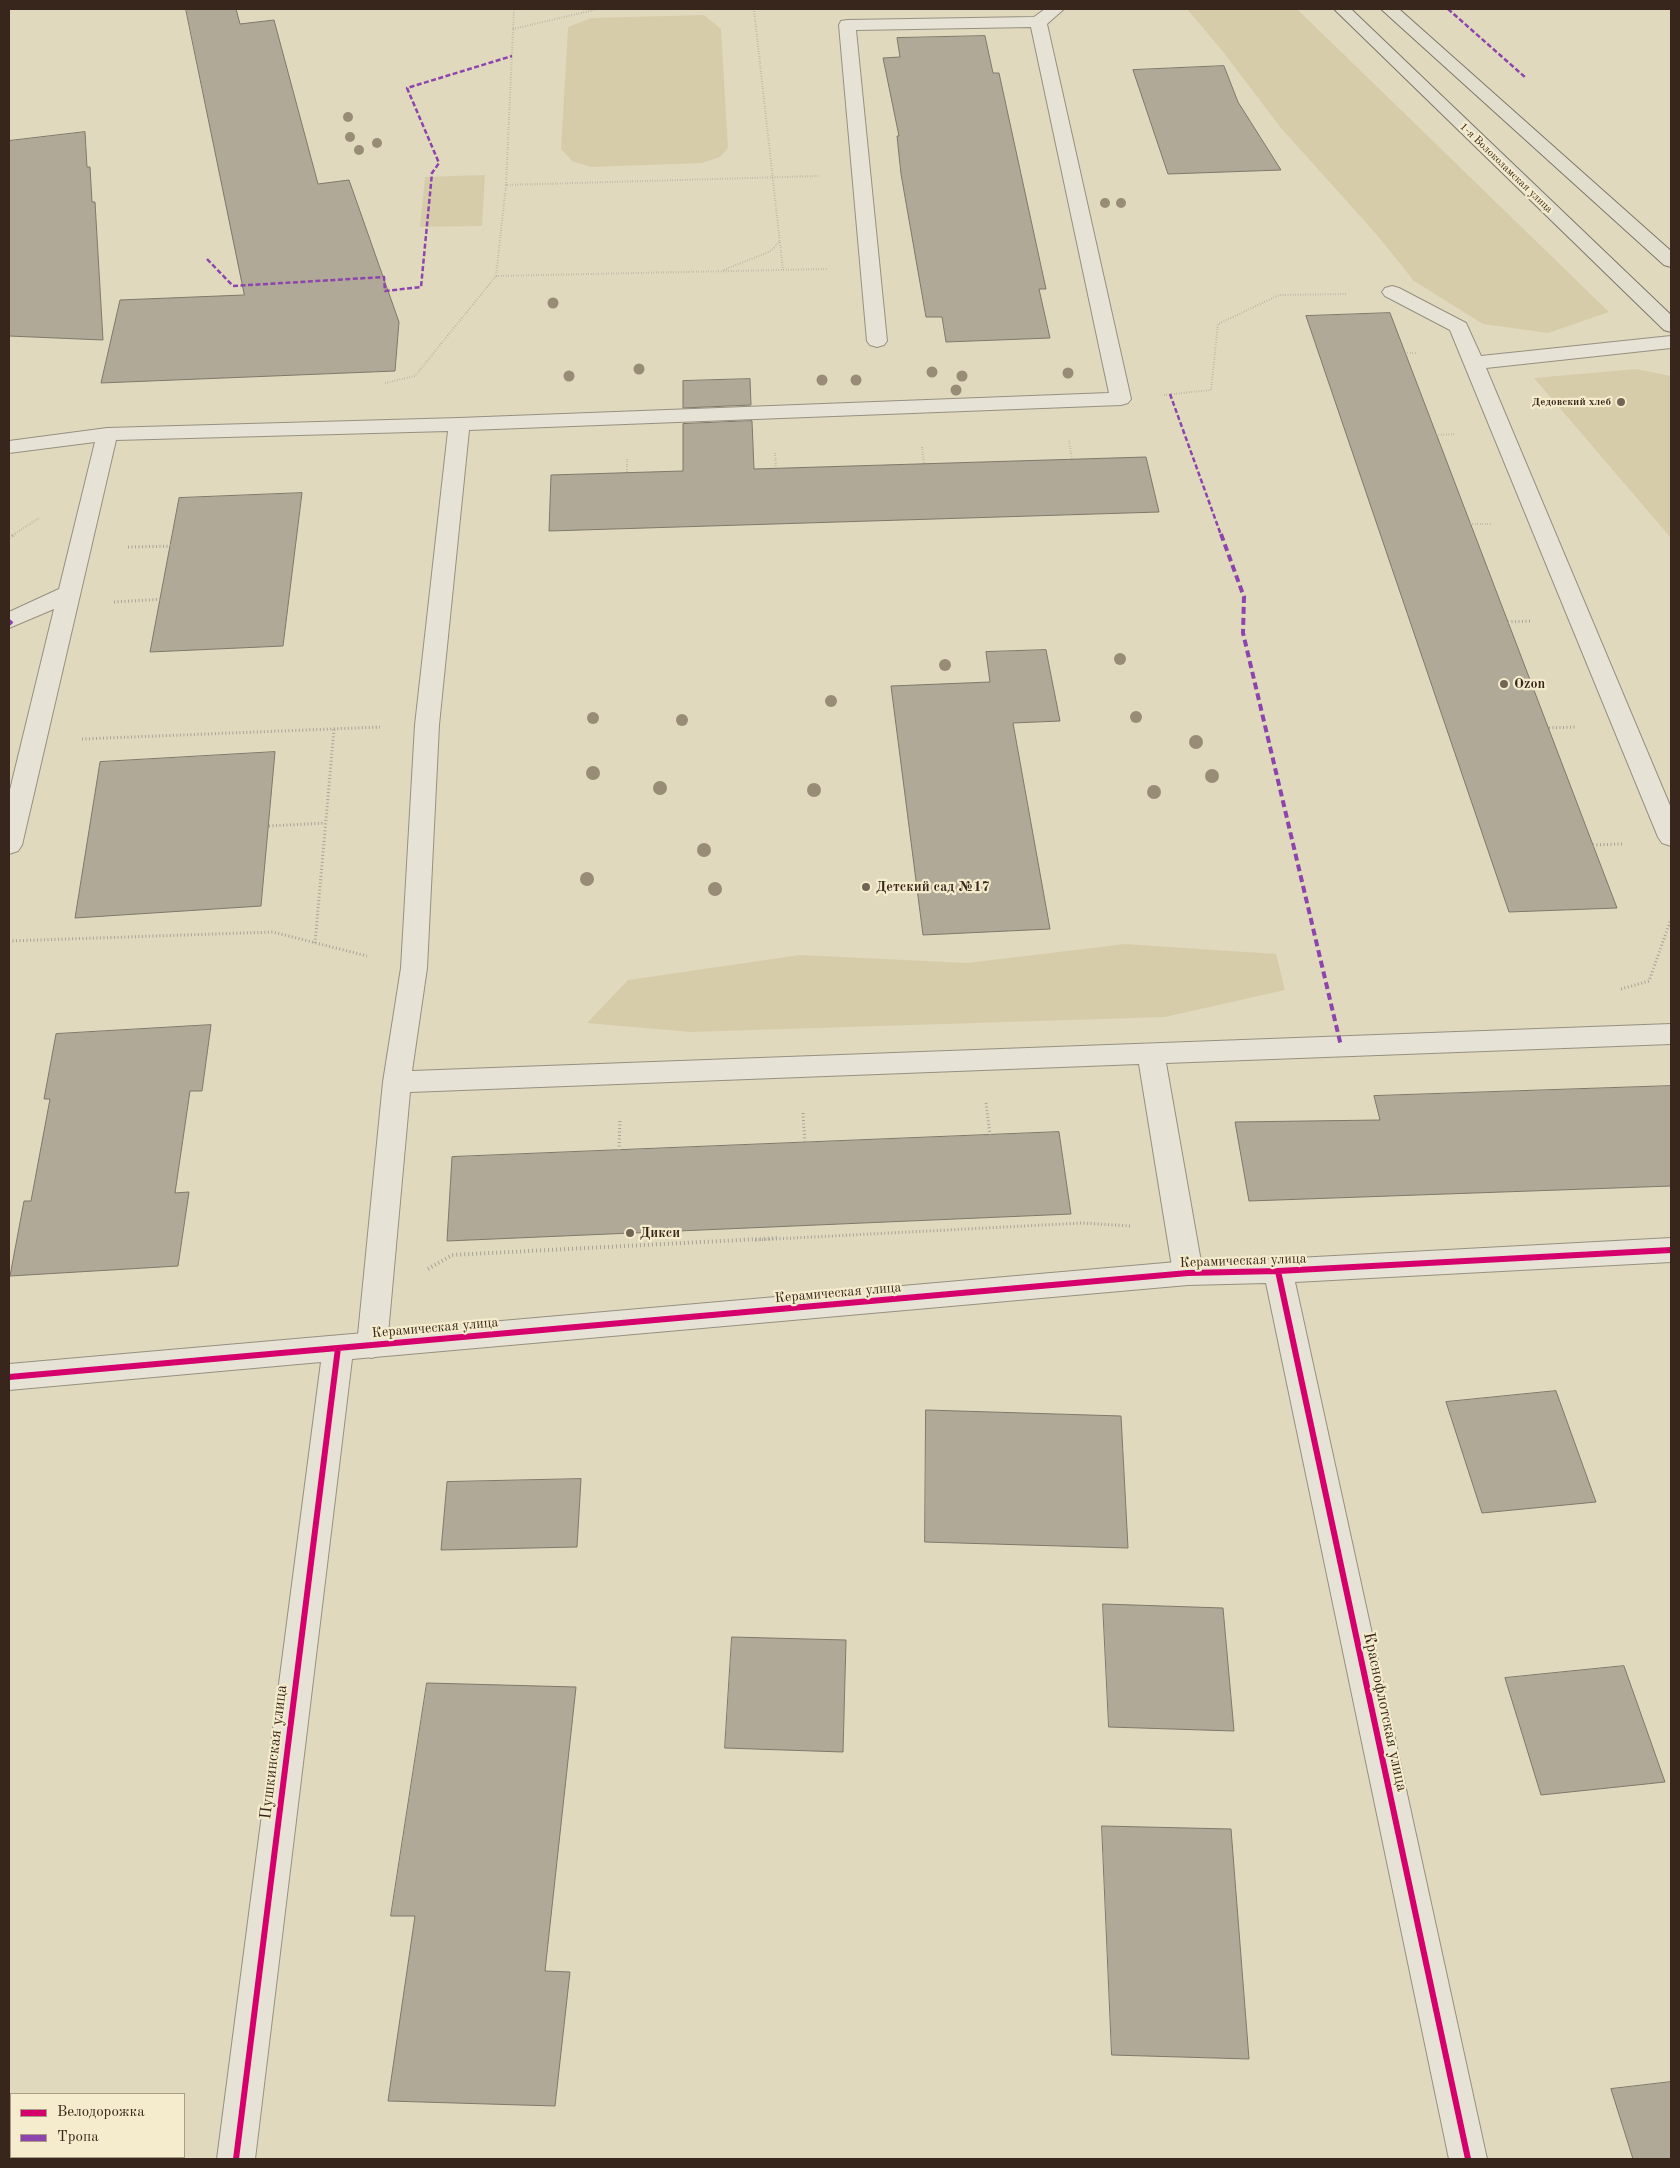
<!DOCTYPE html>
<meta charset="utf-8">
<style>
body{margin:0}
#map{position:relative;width:1680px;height:2168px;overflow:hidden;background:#e0d9be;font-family:"Old Standard TT",serif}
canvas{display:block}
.frame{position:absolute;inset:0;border:10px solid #38261c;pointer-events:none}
.legend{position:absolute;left:10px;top:2093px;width:175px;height:65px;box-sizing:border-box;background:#f4eccc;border:1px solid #a99d86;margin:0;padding:6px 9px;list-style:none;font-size:15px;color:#38261c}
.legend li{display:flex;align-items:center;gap:10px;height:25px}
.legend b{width:25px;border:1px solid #a99d86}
</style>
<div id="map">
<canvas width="1680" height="2168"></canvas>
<div class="frame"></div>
<ul class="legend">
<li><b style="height:6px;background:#d6006c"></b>Велодорожка</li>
<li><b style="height:6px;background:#8e44ad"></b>Тропа</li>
</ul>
</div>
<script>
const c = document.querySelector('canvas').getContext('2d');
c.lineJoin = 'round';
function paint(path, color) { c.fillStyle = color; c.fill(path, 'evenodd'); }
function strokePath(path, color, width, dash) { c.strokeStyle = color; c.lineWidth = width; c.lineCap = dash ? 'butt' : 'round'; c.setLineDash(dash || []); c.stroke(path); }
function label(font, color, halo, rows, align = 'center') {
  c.font = font + ' "Old Standard TT",serif'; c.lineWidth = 4.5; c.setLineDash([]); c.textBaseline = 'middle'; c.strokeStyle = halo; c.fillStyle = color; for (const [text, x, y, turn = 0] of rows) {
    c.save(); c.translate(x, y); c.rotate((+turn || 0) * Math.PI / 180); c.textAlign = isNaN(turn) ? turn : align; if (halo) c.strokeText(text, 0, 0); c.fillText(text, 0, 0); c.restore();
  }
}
paint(new Path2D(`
 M1187,9H1297L1609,312L1548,333L1483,324L1414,281L1377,235L1281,128L1220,48Z
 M704,15L721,29L728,148L720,157L702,163L591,167L572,161L561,149L568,27L591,18Z
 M485,175L482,226L420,227L425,177Z
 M1636,369L1671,376V538L1534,378Z
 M1125,944L1276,954L1285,990L1165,1017L691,1032L587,1023L628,980L800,955L967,963Z`), '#d7cca9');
const building = new Path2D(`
 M186,9H236L240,24L274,20L318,184L349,180L399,322L395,371L101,383L120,300L244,295Z
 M985,36L993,73H999L1046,289H1039L1050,338L946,342L942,317H926L901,174L897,136H899L883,58L900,57L897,38Z
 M1224,66L1238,102L1281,170L1168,174L1133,70Z
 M85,132L87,167H90L92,202H95L103,340L9,336V141Z
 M1390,313L1508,622L1617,908L1509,912L1306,316Z
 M750,379L751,405L683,408V381Z
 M752,421L754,469L1146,457L1159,512L549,531L551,475L683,471V424Z
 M302,493L283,646L150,652L179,498Z
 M1046,650L1060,721L1013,723L1050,929L923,935L891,686L990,682L986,652Z
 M275,752L261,906L75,918L100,762Z
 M211,1025L202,1091H190L175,1193L189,1192L178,1266L10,1276L24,1201H31L50,1099H44L56,1034Z
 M1671,1086V1186L1249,1201L1235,1122L1380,1120L1374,1096Z
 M1059,1132L1071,1214L447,1241L452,1157Z
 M1556,1391L1596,1502L1482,1513L1446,1402Z
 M926,1410L1121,1416L1128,1548L925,1542Z
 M581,1479L577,1547L441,1550L447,1482Z
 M1103,1604L1223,1608L1234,1731L1109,1727Z
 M732,1637L846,1640L843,1752L725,1748Z
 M1624,1666L1665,1782L1541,1795L1505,1678Z
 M427,1683L576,1687L545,1971L570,1972L555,2106L388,2101L415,1916H391Z
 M1102,1826L1231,1829L1249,2059L1112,2055Z
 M1671,2082V2159H1633L1611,2089Z`);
paint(building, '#b0a998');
strokePath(building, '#7f786a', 1);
const lane = new Path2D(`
 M1045,9H1064L1047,24L1131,399L1128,403L1121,405L469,430L439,725L427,968L412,1071L1671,1024V1044L1166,1063L1203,1273L1198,1282L1188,1285L1178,1282L1173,1273L1139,1064L410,1092L387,1345L383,1354L372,1358L361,1354L357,1345L383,1082L401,968L415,725L448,431L116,440L22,845L18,851L9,854V794L54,609L9,628V612L59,589L95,442L9,453V441L107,428L459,418L1109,393L1031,27L856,30L887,341L884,345L877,347L870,345L867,341L839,25L841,21L847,20L1034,17Z
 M1392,286L1399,288L1466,323L1481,356L1671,336V348L1486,368L1671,808V846L1662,843L1658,837L1450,330L1385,296L1382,292L1385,288Z`);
const street = new Path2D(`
 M1671,1238V1262L1295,1282L1487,2159H1449L1266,1283L1188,1285L352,1359L255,2159H217L321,1362L9,1390V1364L1188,1261L1278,1259Z`);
const primary = new Path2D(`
 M1334,9H1351L1671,315V332L1664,330Z
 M1381,9H1399L1671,251V267L1664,265Z`);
strokePath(lane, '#969080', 2);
strokePath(street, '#969080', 2);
strokePath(primary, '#7f786a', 2);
strokePath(new Path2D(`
 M754,9L783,270
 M513,29L598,9
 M506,185L514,9
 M724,270L771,251L780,241
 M496,276L827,269
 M1405,353H1417
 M385,383L415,376L496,276L506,185L819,176
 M1164,395L1211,390L1218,324L1279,295L1347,294
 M1436,435L1456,434
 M1069,441L1072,459
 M922,447L924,464
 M775,453L776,468
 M627,459V472
 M1470,524H1492
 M13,535L39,518`), '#a8a398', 2, [0.5, 2]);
strokePath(new Path2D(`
 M9,538L15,534
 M128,547L175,546
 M114,602L165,599
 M1508,622L1532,621
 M1549,728L1575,727
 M82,739L380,727
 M269,826L325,823
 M1593,845L1622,844
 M9,941L273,932L367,956
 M315,943L334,729
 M1621,989L1649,981L1671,919
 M986,1103L990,1135
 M803,1113L805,1143
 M619,1150L620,1120
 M755,1240L1082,1223L1130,1226`), '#a8a398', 3, [1, 2.5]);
strokePath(new Path2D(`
 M428,1269L452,1255L779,1238`), '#a8a398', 4, [1, 3]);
paint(lane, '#e6e2d5');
paint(street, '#e6e2d5');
paint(primary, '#e2dece');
strokePath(new Path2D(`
 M1448,9L1526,78
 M207,259L233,286L384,277L385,291L421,287L432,173L439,163L407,88L512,56
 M1170,394L1221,535`), '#8e44ad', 2.5, [5, 2.5]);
strokePath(new Path2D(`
 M1221,534L1244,597L1243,633L1341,1046
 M9,624L12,621`), '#8e44ad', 4, [7, 4]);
strokePath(new Path2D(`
 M1278,1271L1468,2159
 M9,1377L1188,1273L1278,1271L1671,1250
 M236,2159L338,1348`), '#d6006c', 6);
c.fillStyle = '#988c76';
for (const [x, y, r] of [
 [348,117,5],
 [350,137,5],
 [377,143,5],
 [359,150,5],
 [1105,203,5],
 [1121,203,5],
 [553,303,5.5],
 [639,369,5.5],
 [932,372,5.5],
 [1068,373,5.5],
 [569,376,5.5],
 [962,376,5.5],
 [822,380,5.5],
 [856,380,5.5],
 [956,390,5.5],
 [1120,659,6],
 [945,665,6],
 [831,701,6],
 [1136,717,6],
 [593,718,6],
 [682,720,6],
 [1196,742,7],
 [593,773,7],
 [1212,776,7],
 [660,788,7],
 [814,790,7],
 [1154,792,7],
 [704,850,7],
 [587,879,7],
 [715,889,7]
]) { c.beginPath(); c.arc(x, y, r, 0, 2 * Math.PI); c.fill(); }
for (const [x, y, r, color] of [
 [1621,402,5,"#736555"],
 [1504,684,5,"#736555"],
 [866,887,5,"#736555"],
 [630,1233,5,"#736555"]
]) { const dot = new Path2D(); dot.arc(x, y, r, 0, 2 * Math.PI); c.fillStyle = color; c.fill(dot); strokePath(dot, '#f4eccc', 2); }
label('11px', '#38261c', '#f4eccc', [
 ["1-я Волоколамская улица",1506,168,44]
]);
label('bold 11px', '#38261c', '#f4eccc', [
 ["Дедовский хлеб",1611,402]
], 'right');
label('bold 14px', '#38261c', '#f4eccc', [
 ["Ozon",1514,684],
 ["Детский сад №17",876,887],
 ["Дикси",640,1233]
], 'left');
label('14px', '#38261c', '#f4eccc', [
 ["Керамическая улица",1243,1261,-2],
 ["Керамическая улица",838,1293,-5],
 ["Керамическая улица",435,1328,-5]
]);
label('16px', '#38261c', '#f4eccc', [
 ["Краснофлотская улица",1385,1712,78],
 ["Пушкинская улица",274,1752,-83]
]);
</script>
